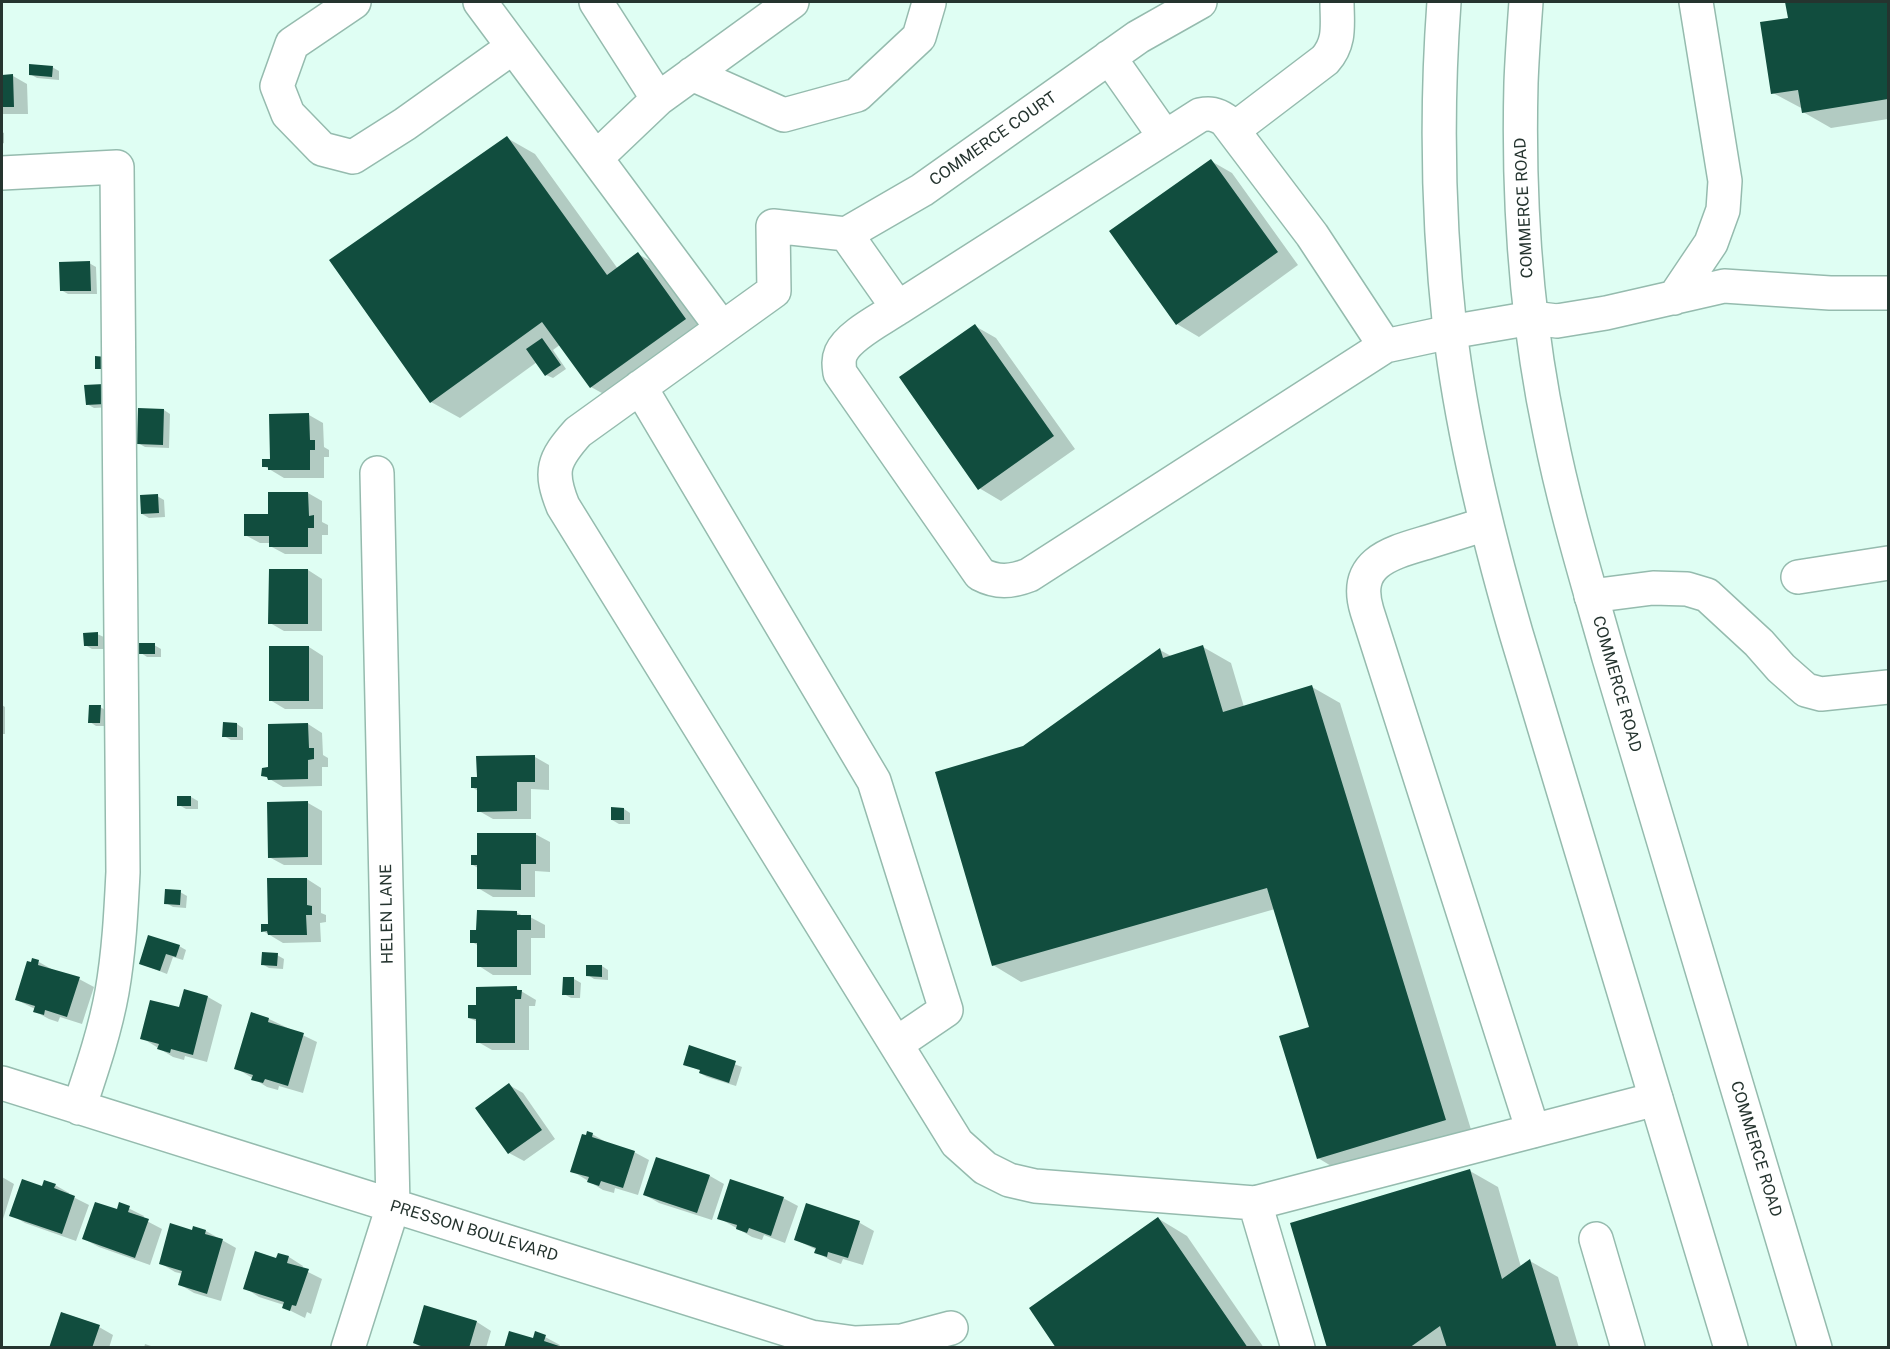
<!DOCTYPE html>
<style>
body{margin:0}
#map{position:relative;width:1890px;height:1349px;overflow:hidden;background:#dffef3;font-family:"Public Sans",sans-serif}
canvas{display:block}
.frame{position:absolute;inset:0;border:3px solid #25342f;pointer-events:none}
</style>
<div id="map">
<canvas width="1890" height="1349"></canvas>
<div class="frame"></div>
</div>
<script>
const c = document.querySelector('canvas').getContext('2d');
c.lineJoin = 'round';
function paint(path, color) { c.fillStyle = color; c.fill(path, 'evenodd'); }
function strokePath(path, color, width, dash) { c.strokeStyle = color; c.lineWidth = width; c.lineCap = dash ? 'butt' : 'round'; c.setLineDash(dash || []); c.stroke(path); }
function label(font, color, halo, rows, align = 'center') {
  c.font = font + ' "Public Sans",sans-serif'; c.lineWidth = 6; c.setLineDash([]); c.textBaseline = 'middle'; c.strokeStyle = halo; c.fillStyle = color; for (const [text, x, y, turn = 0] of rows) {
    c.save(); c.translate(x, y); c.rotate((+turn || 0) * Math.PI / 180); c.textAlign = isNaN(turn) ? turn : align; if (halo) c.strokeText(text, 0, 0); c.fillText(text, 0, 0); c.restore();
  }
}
paint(new Path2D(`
 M1787,2H1888V119L1831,128L1803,112V109L1773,93L1790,19Z
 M52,67L59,71V80L37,78L30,74Z
 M2,76H13L27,84L28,114H2Z
 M2,132L4,133V143L2,144Z
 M507,138L535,154L618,269L638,254L666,270L713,335L620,403L591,387L561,344L553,350L566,369L553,378L546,375L537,362L460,418L431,402Z
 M1211,161L1232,173L1298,265L1199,337L1177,324Z
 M89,263L96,267L97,294H68L61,290Z
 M975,326L996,338L1075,449L1001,501L979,488Z
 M86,386L111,407L94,408L87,404Z
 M164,410L170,414L169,448L145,447L138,443Z
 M309,415L323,423L324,447L329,450V457H324V478H284L264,466L271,460Z
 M308,493L322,501V522L328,525V535H322V554H285L270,546V543H260L245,535L270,515Z
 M157,496L164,500L165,517L149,518L142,514Z
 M308,570L322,579V631H284L270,623Z
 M97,634L104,637V649H92L85,645Z
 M154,645L161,649V657H147L141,653Z
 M309,647L323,656V709H285L270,700Z
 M1203,647L1231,663L1244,707L1312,687L1340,703L1473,1136L1346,1175L1318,1158L1311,1028L1275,909L1021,982L993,965L1023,747L1160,650L1171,656Z
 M2,705L5,707V734H2Z
 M100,707L107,711L106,726H96L90,722Z
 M237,724L243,728V740H231L224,736Z
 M308,724L322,733L323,755L328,758V767H322V786L283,787L263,775L270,769L269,725Z
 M535,757L549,765V790L531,789V819H493L479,811L478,791L472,787L478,779Z
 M191,797L198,801V809H186L179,805Z
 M308,803L322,811V865H284L269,857Z
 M624,809L630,813V824H619L612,820Z
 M535,834L550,842V872L535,871V897H493L478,888V868L473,865L478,856Z
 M307,879L321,888V913L326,915V922L320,923L321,942L283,943L263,931L269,925Z
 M180,892L187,896L186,908L173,907L166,903Z
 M516,912L525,917H530L545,925V938H531V975H493L479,966V946L472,942L478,932Z
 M179,946L186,950L183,960L173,957L167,974L141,964Z
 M277,955L284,959L283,969L269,968L262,964Z
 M39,962L53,970L79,979L94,987L82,1024L60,1017L58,1022L49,1019L34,1011L35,1009L17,1000Z
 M602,966L608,970V980L594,979L588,975Z
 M574,979L581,983L580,998H571L564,994Z
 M516,988L536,1000L535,1006H529V1050H492L478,1042V1022L469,1018L478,1007Z
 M185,991L208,997L222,1005L207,1062L185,1056L184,1060L173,1057L142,1038L180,1009Z
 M252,1014L269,1019L317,1042L303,1093L279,1086L278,1090L267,1087L236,1068Z
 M690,1047L742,1067L736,1086L707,1077L700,1073L701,1071L684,1064Z
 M509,1085L523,1093L555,1139L524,1161L509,1153Z
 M592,1134L606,1142L634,1152L649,1160L638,1195L615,1188L614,1193L603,1190L572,1171Z
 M1470,1171L1498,1187L1521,1267L1530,1261L1558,1277L1579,1348H1329Z
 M710,1176L724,1184L712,1220L659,1203L645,1195Z
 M2,1177L14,1184L3,1219L2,1218Z
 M55,1185L69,1193V1195L89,1205L76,1241L25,1223L11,1215L43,1188Z
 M783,1198L798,1206L785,1243L764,1235L762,1240L752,1237L719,1218Z
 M120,1204L144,1216L143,1219L162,1229L150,1265L99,1247L84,1239L118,1211Z
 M807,1205L860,1223L874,1231L863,1265L843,1259L841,1264L830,1260L816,1252L817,1250L796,1240Z
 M1159,1219L1187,1236L1264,1348H1058Z
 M194,1228L206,1231L236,1248L221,1301L194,1293L179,1284L183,1274L175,1272L160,1263L193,1232Z
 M279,1254L289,1257L303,1266L302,1269L322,1279L311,1314L307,1312L305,1318L283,1307L284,1305L259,1297L245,1288L277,1260Z
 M425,1307L477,1322L491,1331L486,1348H423L414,1343Z
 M99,1327L113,1335L109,1348H51Z
 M545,1337L560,1345L559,1347L534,1340Z
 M145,1344L157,1348H144Z`), '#0003');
paint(new Path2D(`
 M1785,2H1888V99L1802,113L1798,90L1771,94L1760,22L1788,18Z
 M29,64L53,66L52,77L29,75Z
 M13,74L14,107H2V75Z
 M507,136L607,275L638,252L686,319L590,388L542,322L430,403L329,260Z
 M1211,159L1278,252L1176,325L1109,231Z
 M90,261L91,291H60L59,262Z
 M975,324L1054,436L978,490L899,377Z
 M542,338L561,365L545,376L526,349Z
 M95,356L106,357V369H95Z
 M104,384L105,404L86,405L84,385Z
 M138,408L164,409L163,445L137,444Z
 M309,413L310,440H315V450H310V470H268V467H262V459H270L269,414Z
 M268,492H308L309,516L314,515V528H308V547H269V536H244V514H268Z
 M158,494L159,513L141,514L140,495Z
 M269,569H308V624H268Z
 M98,632V646H84L83,633Z
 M139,643H155V654H139Z
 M1203,645L1223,712L1312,685L1446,1120L1317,1159L1279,1036L1309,1027L1267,888L992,966L935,772L1023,746L1160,648L1163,658Z
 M269,646H309V701H269Z
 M89,705H101L100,723H88Z
 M223,722L237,723V737H222Z
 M308,723L309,748H314V759L308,760V779L268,780L267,777L261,776L262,768L268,767V724Z
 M535,755V782H517V811L477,812V788H471V777H477L476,756Z
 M177,796H191V806H177Z
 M308,801V857L268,858L267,802Z
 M611,807L624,808V820H611Z
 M477,833H536V864H521V890L477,889V865H471V855H477Z
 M267,878H307V905L312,906V915H306L307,935H268L267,931L261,932V924H268Z
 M165,889L181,890L180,905L164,904Z
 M477,910L517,911V915H531V930H517V967H477V943H470V930H476Z
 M148,935L180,945L176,957L166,954L160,971L139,964Z
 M262,952L278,953L277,966L261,965Z
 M32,958L39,960L38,965L80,977L67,1017L45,1010L44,1015L33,1012L35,1006L15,1000L27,961L31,962Z
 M586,965H602V977L586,976Z
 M563,977H574V995H562Z
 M517,986V990H522L521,999H515V1043H476V1019L468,1018V1005H476V987Z
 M184,989L208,996L193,1055L171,1049L170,1053L157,1049L159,1044L140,1039L150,1000L179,1007Z
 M251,1012L269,1018L268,1022L304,1033L288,1086L265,1079L263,1083L251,1080L253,1075L234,1069Z
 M689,1045L736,1061L729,1083L699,1073L700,1070L683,1065Z
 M509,1083L542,1130L508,1154L475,1108Z
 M587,1131L593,1133L592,1137L635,1151L623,1188L601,1181L599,1186L587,1182L589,1177L570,1172L582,1134L586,1135Z
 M656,1157L710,1175L697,1213L643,1195Z
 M1470,1169L1502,1279L1530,1259L1557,1348H1447L1440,1326L1409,1348H1327L1290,1223Z
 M22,1179L42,1186L44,1180L56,1184L54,1188L75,1196L62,1234L9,1216Z
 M730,1179L784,1197L771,1236L749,1228L747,1233L736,1229L737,1225L717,1219Z
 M95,1202L117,1209L119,1202L130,1206L128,1212L149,1219L135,1258L82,1239Z
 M806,1203L860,1221L848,1258L828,1252L827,1257L814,1253L816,1248L794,1240Z
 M1158,1217L1248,1348H1056L1029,1308Z
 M170,1223L192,1230L193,1226L206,1230L205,1234L223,1239L207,1294L178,1285L182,1271L159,1264Z
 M255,1251L276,1258L278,1253L289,1256L287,1263L309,1269L296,1306L292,1305L290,1311L282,1308L284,1302L243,1289Z
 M424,1305L477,1321L469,1348H426L413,1343Z
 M61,1312L100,1325L92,1348H49Z
 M509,1331L533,1338L535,1331L546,1335L544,1341L565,1348H504Z`), '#114d3e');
const minor = new Path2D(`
 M354,2L292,44L277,86L288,114L322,149L353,157L405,124L513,47
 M480,2L722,328
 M596,2L658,99
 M1200,2L1138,37L922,190L846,234L773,226L774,291L578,432C553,460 549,471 563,506L957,1143L985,1168L1009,1180L1035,1186L1255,1203L1656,1099
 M1109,57L1165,137
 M692,74L784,115L857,95L919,37L929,3L928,2
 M1233,130L1325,60C1341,42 1337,24 1337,2
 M596,158L658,99L792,2
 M2,173L117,167L123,872C121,912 119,952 112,992C105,1031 92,1069 79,1108
 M846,234L898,308L1200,115C1210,113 1216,114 1225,120L1312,235L1385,346
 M1674,298L1711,243L1723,210L1725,181L1696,2
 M898,308C882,319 849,335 841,353C838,360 839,366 840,373L980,574C997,583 1011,582 1029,575L1385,346L1450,332L1532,318L1557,321L1606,313L1724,286L1830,293H1888
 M640,387L874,781L946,1010L896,1044
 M1486,524C1467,530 1447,536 1428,542C1391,553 1352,562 1367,611L1533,1131
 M1798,577L1888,563
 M1591,596L1653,588L1687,589L1707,595L1759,643L1781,668L1806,690L1821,694L1888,687
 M2,1083L811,1337L855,1343L902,1341L951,1328
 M1255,1203L1298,1348
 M1596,1239L1628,1348
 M348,1348L393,1206L377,473`);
const major = new Path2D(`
 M1444,2C1436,111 1438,221 1450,330C1462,432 1487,533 1516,633L1731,1348
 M1526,2C1524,29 1522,56 1521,83C1518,200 1526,319 1550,433C1565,509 1588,583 1609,658L1815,1348`);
strokePath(minor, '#95bbae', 36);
strokePath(major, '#95bbae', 36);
strokePath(minor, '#fff', 33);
strokePath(major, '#fff', 33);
label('16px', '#25342f', '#fff', [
 ["COMMERCE COURT",993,139,-35],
 ["COMMERCE ROAD",1524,208,-93],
 ["COMMERCE ROAD",1617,684,74],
 ["HELEN LANE",387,914,-91],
 ["COMMERCE ROAD",1756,1149,73],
 ["PRESSON BOULEVARD",474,1231,17]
]);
</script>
